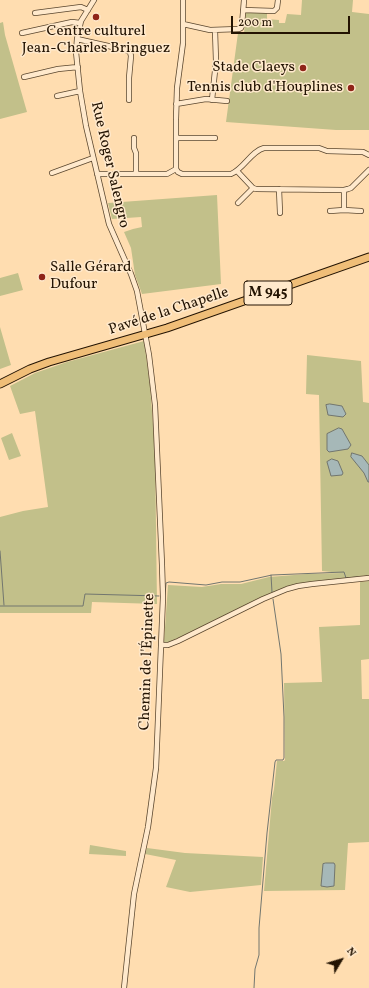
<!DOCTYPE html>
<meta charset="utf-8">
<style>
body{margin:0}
#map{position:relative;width:369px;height:988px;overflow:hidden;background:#ffddb0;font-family:Vollkorn,serif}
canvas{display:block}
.north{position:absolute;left:321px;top:940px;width:40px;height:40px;-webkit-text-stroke:3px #ffe9cc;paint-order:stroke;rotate:52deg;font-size:11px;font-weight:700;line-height:16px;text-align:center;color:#231302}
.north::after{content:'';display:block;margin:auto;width:14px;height:18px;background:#231302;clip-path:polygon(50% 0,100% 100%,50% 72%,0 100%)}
.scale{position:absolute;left:231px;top:16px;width:119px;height:18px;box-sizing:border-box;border:2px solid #231302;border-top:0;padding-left:5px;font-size:12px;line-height:14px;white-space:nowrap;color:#231302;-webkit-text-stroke:3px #ffe9cc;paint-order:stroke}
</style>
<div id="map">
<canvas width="369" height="988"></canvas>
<div class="north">N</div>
<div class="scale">200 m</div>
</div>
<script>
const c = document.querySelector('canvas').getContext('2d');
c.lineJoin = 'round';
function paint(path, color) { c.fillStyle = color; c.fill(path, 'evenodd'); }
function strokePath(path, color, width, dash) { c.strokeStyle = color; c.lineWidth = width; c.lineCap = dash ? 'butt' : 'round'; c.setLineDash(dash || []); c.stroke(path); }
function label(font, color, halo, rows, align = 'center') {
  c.font = font + ' Vollkorn,serif'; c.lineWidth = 3; c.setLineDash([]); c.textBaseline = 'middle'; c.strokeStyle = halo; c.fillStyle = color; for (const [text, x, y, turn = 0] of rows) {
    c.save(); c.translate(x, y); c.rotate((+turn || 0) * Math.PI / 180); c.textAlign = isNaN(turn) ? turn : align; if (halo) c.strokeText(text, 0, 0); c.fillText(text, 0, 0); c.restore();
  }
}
paint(new Path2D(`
 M302,0H353L352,12L369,14V130H336L226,122L238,33H244L246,12H267V19L279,20V23H285L287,14L301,15Z
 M3,22L5,35L27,112L0,119V23Z
 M217,195L221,284L142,294L135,275L131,248L124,232L133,229L142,227L141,217L112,219L108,203Z
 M18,273L23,290L0,296V278Z
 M0,327L11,365L0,369Z
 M144,341L150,385L155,451L157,604L92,602L91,613H0V517L23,511L48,507L35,411L20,414L10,386L35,373L67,362Z
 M307,355L361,361L363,402L369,403V575L309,583L265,596L170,642H164L168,585L202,587L221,584H241L269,577L307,574L341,573L322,571L319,395L306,394Z
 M12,433L21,456L9,460L1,438Z
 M369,581V659L361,660L362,699H369V842L348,843L345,890L264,891L272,798L274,789L277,761H284L285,760L284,683L322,682L319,627L360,625V582Z
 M90,845L126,851V856L89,854Z
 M147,848L185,853L263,857L261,885L190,892L166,887L176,860L145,854Z`), '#c2c08a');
const water = new Path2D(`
 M330,404L342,406L346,414L343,417L328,415L326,405Z
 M339,428L342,429L351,445L348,449L329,452L327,450V434Z
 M352,453L362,456L369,465V482H368L364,473L351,457Z
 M332,459L338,461L343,473L342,475L331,476L327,462Z
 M326,863H334L335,865L334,886L327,887L321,886L323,864Z`);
paint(water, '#a6b8b8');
strokePath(water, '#72766f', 1);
strokePath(new Path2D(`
 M0,551L4,605
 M271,575L272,592
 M165,596L166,583L169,582L206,585L222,582H240L272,575L344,572L346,578L369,576
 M0,606H83L85,594L159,596
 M254,988L255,969L259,955V928L267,833L275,762L276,760H283L284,758V717L281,654L273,599`), '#72766f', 1);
const minor = new Path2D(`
 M94,0L81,21L77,39L76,52L80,91L86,126L109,224L131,274L137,291L149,355L155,405L162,565L163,597L156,768L148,827L134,894L124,988
 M243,10L274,11L277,8L278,0
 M35,13L81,7L88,10
 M183,24L210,30L239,29L241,28L242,25L244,0
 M22,33L72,22L80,23
 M77,39L126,50L130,52L131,56L129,78V100
 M24,77L58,69L78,67
 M57,96L80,91
 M212,100L216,61L215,30
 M176,104L206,99L227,101
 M176,119L177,88L183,43V0
 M134,138V148L136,153V174
 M176,138H215
 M176,169V120
 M237,171L253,188L256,189L344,190L348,189L351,188L369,170
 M52,173L93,158
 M97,174H167L176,169L178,172L182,174H231C244,169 251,151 264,148H319L327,151L363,152L369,155
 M279,189L280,213
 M344,190V210
 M238,203L253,188
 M330,211L344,210L361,211
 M161,645H168L178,641L263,599L287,589L298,586L312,584L369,578`);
const primary = new Path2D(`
 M0,384L30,369L49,362L167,328L369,257`);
strokePath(minor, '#5a462e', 6);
strokePath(primary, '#231302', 9);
strokePath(minor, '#ffe9cc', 4.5);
strokePath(primary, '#f0be78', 7);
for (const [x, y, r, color] of [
 [96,17,4,"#8f2418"],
 [303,68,4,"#8f2418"],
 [351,88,4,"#8f2418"],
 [42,277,4,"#8f2418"]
]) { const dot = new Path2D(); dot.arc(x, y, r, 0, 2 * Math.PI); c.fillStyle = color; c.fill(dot); strokePath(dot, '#ffe9cc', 1.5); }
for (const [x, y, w] of [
 [268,293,48]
]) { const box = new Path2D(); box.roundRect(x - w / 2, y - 12, w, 24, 3); c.fillStyle = '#ffe9cc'; c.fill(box); strokePath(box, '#231302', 1); }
label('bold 14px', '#231302', null, [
 ["M 945",268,293]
]);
label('15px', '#231302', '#ffe9cc', [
 ["Centre culturel",96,32,"center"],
 ["Jean-Charles Bringuez",96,49,"center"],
 ["Stade Claeys",295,68],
 ["Tennis club d'Houplines",343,88],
 ["Salle Gérard",50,268,"left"],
 ["Dufour",50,285,"left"]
], 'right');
label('15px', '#231302', '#ffe9cc', [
 ["Rue Roger Salengro",109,165,77],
 ["Pavé de la Chapelle",169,312,-18],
 ["Chemin de l'Épinette",148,662,-88]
]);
</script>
